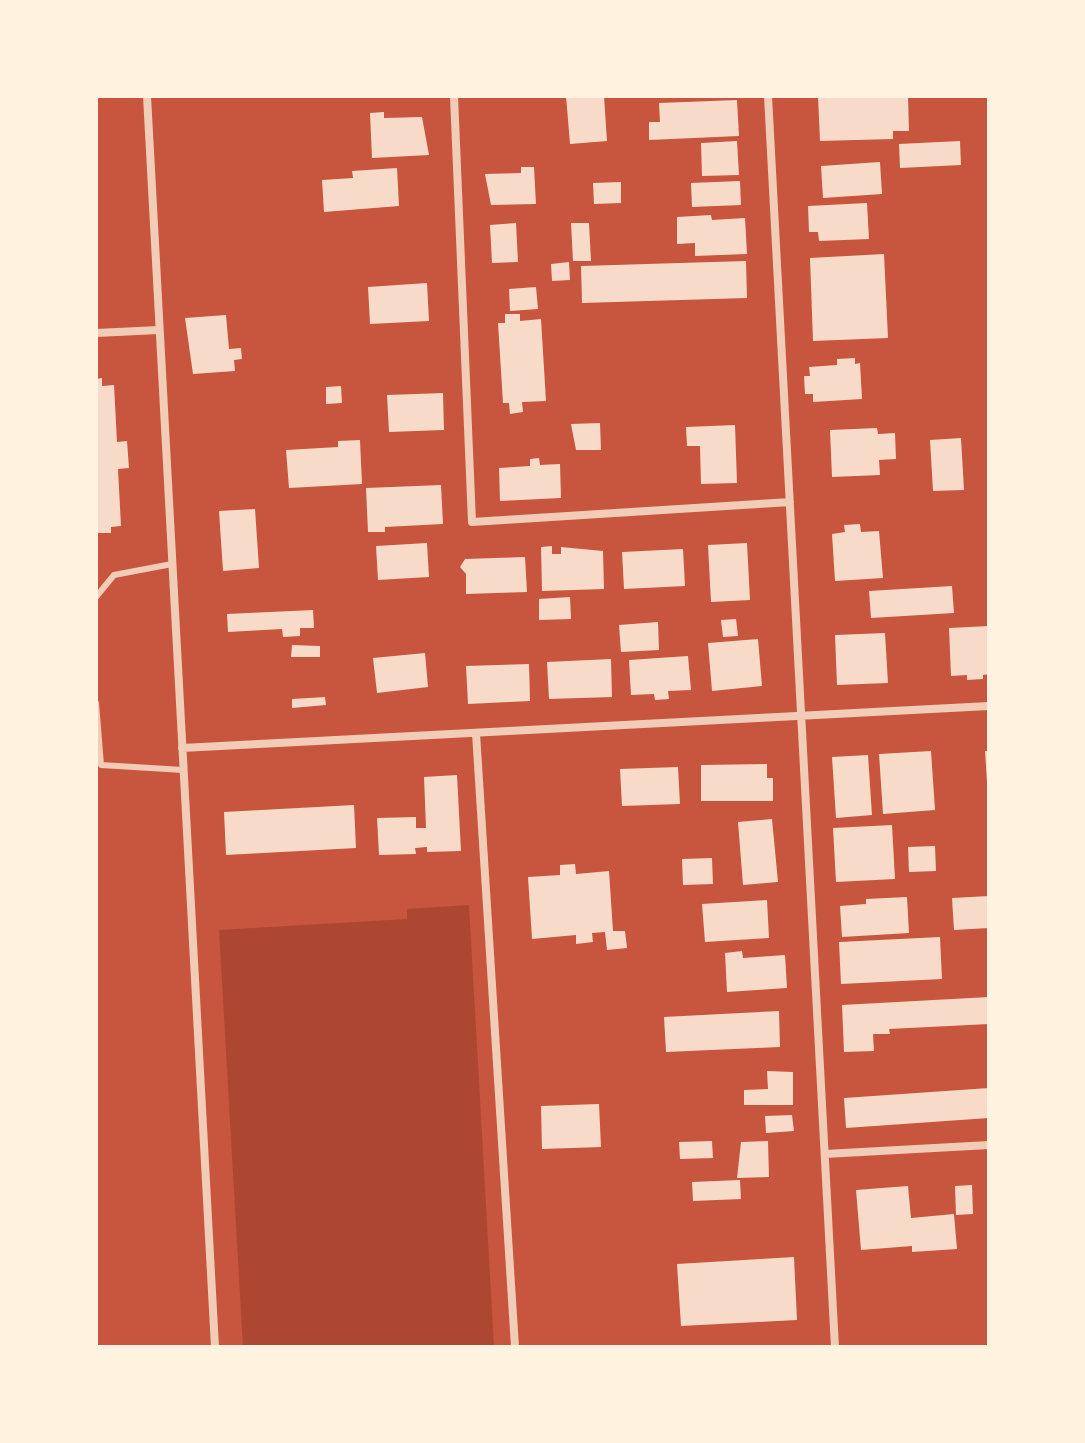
<!DOCTYPE html>
<style>
body{margin:0}
#map{position:relative;width:1085px;height:1443px;overflow:hidden;background:#c8553d;font-family:Lato,sans-serif}
canvas{display:block}
.frame{position:absolute;inset:0;border:98px solid #fff3e0;pointer-events:none}
</style>
<div id="map">
<canvas width="1085" height="1443"></canvas>
<div class="frame"></div>
</div>
<script>
const c = document.querySelector('canvas').getContext('2d');
c.lineJoin = 'round';
function paint(path, color) { c.fillStyle = color; c.fill(path, 'evenodd'); }
function strokePath(path, color, width, dash) { c.strokeStyle = color; c.lineWidth = width; c.lineCap = dash ? 'butt' : 'round'; c.setLineDash(dash || []); c.stroke(path); }
paint(new Path2D(`
 M469,905L494,1347H243L219,930L407,919V909Z`), '#ae4732');
paint(new Path2D(`
 M566,96H604L607,141L570,144Z
 M818,96H908L909,131H893V139L820,141Z
 M737,100L739,136L649,140V122H660L659,103Z
 M384,112V118L422,117L429,155L372,158L370,113Z
 M737,141L739,175L702,176L701,143Z
 M960,141L961,165L900,168L899,144Z
 M880,162L882,194L823,198L821,166Z
 M521,167H534L536,204L491,205L485,174L521,173Z
 M397,168L399,206L324,212L322,180L353,178L352,171Z
 M740,181L741,205L692,207L691,183Z
 M621,182V203L594,204L593,183Z
 M867,203L869,239L819,241L818,232H809L808,206Z
 M711,215L712,220L745,218L747,254L695,256V243L677,244V217Z
 M516,223L518,262L492,263L490,225Z
 M571,223H589L591,261H573Z
 M884,254L888,338L813,341L810,258Z
 M746,261L747,298L582,303L581,266Z
 M569,262L570,280L552,281L551,264Z
 M427,283L429,321L370,324L368,287Z
 M536,287L538,309L510,311L509,289Z
 M505,314H520V321L541,319L546,401L522,402L523,412L510,414L509,403H503L498,323H505Z
 M226,315L229,349L241,348L242,359L234,360L235,371L193,374L185,318Z
 M855,358V364L860,363L862,399L813,402V394H805L804,376H810L809,367L837,365V359Z
 M102,378V386L114,385L117,442L127,441L129,468L118,469L121,526L111,527V533H96V379Z
 M341,386L342,403L326,404V387Z
 M443,393L444,430L389,432L387,395Z
 M600,423L601,450H576L571,424Z
 M735,425L737,483L701,484L700,446H687L686,427Z
 M877,428L878,434L895,433L896,459L879,460L880,475L832,477L830,430Z
 M961,438L964,490L933,491L930,440Z
 M360,440L362,484L289,488L286,450L338,447V441Z
 M539,458L540,465L560,464L561,498L500,501L499,468L530,466V459Z
 M441,485L443,524L385,527V532H368L366,488Z
 M255,509L259,568L223,571L219,511Z
 M860,524L861,532L879,531L883,578L835,581L832,534L845,532L844,525Z
 M427,543L429,577L378,580L376,546Z
 M747,543L750,600L711,602L708,545Z
 M552,546V554H561V547L603,551L604,589L542,591L541,547Z
 M683,549L685,586L624,589L622,552Z
 M525,557L527,592L466,594V574L460,567L465,559Z
 M952,586L954,613L871,618L869,591Z
 M570,597L571,619L539,620V599Z
 M313,610L314,628H300V636L283,637L282,629L228,632L227,614Z
 M736,619L738,636L723,637L721,620Z
 M658,622L659,650L621,652L619,625Z
 M989,626V674L983,675V679L967,680V675L951,676L949,628Z
 M885,633L888,683L837,685L835,635Z
 M758,639L762,686L712,691L708,643Z
 M292,645L320,646V657H291Z
 M425,653L428,687L377,693L373,658Z
 M688,656L691,690L668,691L669,699L655,700L654,694L631,695L629,660Z
 M611,659L612,697L549,699L547,662Z
 M529,664L530,701L468,704L466,666Z
 M325,697L326,705L292,708V699Z
 M931,751L935,810L883,814L879,754Z
 M985,751H989V782H987Z
 M868,755L872,815L836,818L832,757Z
 M767,764V778H773V801H701V765Z
 M678,767L680,804L622,806L620,769Z
 M457,775L461,851L427,852V847L415,848L416,854L379,855L377,818L416,817V828H426L424,777Z
 M354,805L356,848L226,855L224,812Z
 M772,819L778,882L743,885L738,822Z
 M892,825L895,879L836,882L833,828Z
 M935,846L936,871L909,872L908,847Z
 M712,858L713,884L683,885L682,859Z
 M575,864L576,874L609,871L613,931H625L627,948L607,950L605,932L592,933L593,942L576,944V935L532,939L528,877L560,875V865Z
 M989,896V928L954,930L952,898Z
 M907,897L909,933L842,937L840,906L866,904V899Z
 M767,900L769,938L705,942L702,904Z
 M940,937L942,979L841,984L839,942Z
 M742,951L743,958L785,955L787,988L727,992L725,953Z
 M989,997V1024L889,1029L890,1034H873L874,1051L844,1052L842,1005Z
 M779,1011L780,1047L666,1052L664,1017Z
 M767,1071L793,1072V1105H744V1090L768,1089Z
 M989,1088V1118L846,1128L844,1098Z
 M599,1104L601,1147L542,1149L541,1106Z
 M792,1115L794,1131L766,1133L765,1116Z
 M712,1141L713,1158L680,1159L679,1142Z
 M768,1141L769,1177L737,1178L741,1142Z
 M740,1180L741,1199L693,1201L692,1182Z
 M972,1185L973,1214L956,1215L955,1186Z
 M908,1186L911,1218L954,1214L957,1249L912,1252V1246L861,1250L856,1190Z
 M794,1257L797,1320L681,1326L677,1264Z`), '#f7dbc8');
strokePath(new Path2D(`
 M96,597L114,575L172,564
 M96,703L101,765L183,770`), '#f1ccb7', 6);
strokePath(new Path2D(`
 M147,96L215,1347
 M454,96L472,522L790,502
 M768,96L835,1347
 M96,333L159,330
 M476,733L515,1347
 M182,748L989,706
 M825,1154L989,1145`), '#f1ccb7', 8);
</script>
